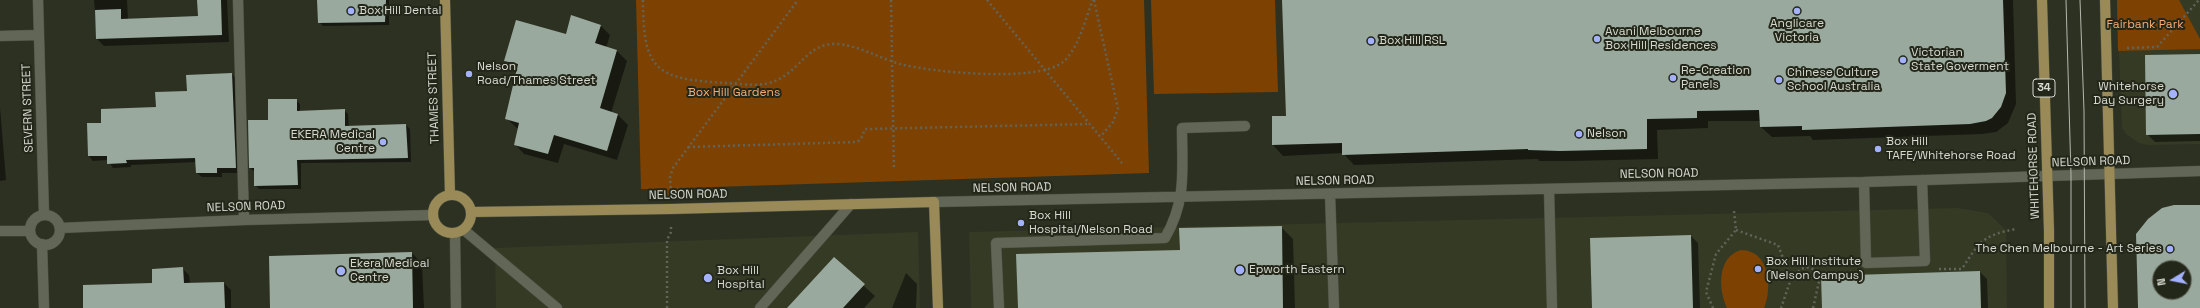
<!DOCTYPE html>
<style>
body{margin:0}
#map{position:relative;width:2200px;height:308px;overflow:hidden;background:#2d3122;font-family:"Space Grotesk",sans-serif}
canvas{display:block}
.north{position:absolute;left:2152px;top:260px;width:40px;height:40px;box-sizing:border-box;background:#232719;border:1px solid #6b6e62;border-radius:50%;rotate:260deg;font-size:11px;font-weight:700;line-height:16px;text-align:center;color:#d7d9d0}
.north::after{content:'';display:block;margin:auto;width:14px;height:18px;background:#a4b1fc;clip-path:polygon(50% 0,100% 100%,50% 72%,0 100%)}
</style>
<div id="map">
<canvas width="2200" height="308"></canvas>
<div class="north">N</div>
</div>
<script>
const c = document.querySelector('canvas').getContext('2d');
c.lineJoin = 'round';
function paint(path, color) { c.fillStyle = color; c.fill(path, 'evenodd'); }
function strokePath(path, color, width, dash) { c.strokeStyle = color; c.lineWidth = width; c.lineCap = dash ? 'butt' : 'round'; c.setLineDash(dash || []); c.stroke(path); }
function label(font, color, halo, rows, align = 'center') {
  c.font = font + ' "Space Grotesk",sans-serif'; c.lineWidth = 4; c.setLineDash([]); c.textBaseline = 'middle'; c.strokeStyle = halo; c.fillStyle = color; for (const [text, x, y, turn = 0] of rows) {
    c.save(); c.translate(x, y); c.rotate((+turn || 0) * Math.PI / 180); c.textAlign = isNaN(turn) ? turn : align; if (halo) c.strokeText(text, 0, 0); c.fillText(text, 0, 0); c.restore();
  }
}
paint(new Path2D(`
 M2117,0H2200V144L2148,145L2139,143L2126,134L2122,128Z
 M1958,208L1988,213L2006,230L2007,308H971L969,232Z
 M918,232L920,308H496L495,248Z`), '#353a25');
paint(new Path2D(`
 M636,0H1144L1149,173L683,188L676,198H660L653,189H641Z
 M1151,0H1275L1278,92L1154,94Z
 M2117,0H2179L2200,39V49L2118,51Z
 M1741,250C1769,250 1773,287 1764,308H1727C1718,289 1717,257 1741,250Z`), '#7d4201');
paint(new Path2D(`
 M94,0H127L128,19L199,17L198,0H227L229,42L104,46L97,39Z
 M318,0H389V25L323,26L319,22Z
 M1283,0H2013L2016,104L2008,123L1996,132L1982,134L1813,140L1810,136L1772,137L1761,127V121H1708V128L1657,130L1658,159L1571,161H1539L1538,159L1354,165L1343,153L1283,156L1273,145L1287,117Z
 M601,26L610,35L606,48L617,51L627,61L611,113L618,115L628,125L617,160L564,144L558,163L524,154L515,144L518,129L506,118L518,71L505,60L566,35Z
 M2200,55V141L2155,142L2147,134Z
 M232,74L236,79L240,173H222V177H202L197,173V162L131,165V167L113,168L108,160L93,161L89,156L102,124L157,108L188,92Z
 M296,100L300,104V112L344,110L348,114L349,127L406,125L410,129L411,162L301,163V189H259L255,185V172L250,168L269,121Z
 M0,107L6,180L0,181Z
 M1281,227L1293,239L1295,308H1019L1181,251Z
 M1691,236L1698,243L1700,308H1593Z
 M412,253L422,264L424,308H271Z
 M834,259L875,296L864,308H788Z
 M182,268L189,275L190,284L224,283L231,290V308H84L153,284Z
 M1980,272L1987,279L1988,308H1823Z
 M906,273L917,284L916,308H892Z`), '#0007');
paint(new Path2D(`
 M197,0H221L222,35L96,39L95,10L121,9V19L198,16Z
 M317,0H386L385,22L318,23Z
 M1282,0H2003L2006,93L2001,107L1992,118L1986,121L1970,124L1802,130V126L1760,127L1759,110L1697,111V118L1647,119V149L1560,151L1528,150V149L1342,155V143L1272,145V116H1286Z
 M571,15L601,25L595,43L617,50L600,108L618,114L607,151L554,135L548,154L514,145L519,123L505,119L518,64L504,61L516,20L566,34Z
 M2200,54V134L2146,135L2145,55Z
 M232,73L236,168H217V173H196L195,158L126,160L127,163L107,164V156H88L87,123H101V109L156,107L155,92L187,91L186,75Z
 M268,99H297V111L345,109V126L406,124L408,158L297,160L298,185L254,186V168H249L248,120H268Z
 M2174,205H2200V308H2138L2136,234L2148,219L2162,208ZM2160,268H2184V292H2160Z
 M1282,226L1283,308H1018L1016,254L1180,250L1179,228Z
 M1691,235L1693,308H1592L1590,238Z
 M412,252L413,308H270L269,256Z
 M834,257L865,284L843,308H787Z
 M183,267L184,283L224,282L225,308H83V285L152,283V269Z
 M1980,271L1981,308H1822L1821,276Z`), '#99a99d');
const minor = new Path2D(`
 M38,0L44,215
 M238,0L244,220
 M0,36L39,35
 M1864,182L1866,263L1925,261L1922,180
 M1549,189L1552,308
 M1330,194L1334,308
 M934,202L1864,182L2200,171
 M30 230a15 15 0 1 1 30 0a15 15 0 1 1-30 0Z
 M60,228L244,220L433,215
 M464,230L557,308
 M0,231H30
 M455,234L456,308
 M42,244L44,308
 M760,308L851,204
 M999,308L996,243L1165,238C1187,200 1182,170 1182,128L1245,126`);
const major = new Path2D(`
 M445,0L450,195
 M2042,0L2049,231V308
 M2105,0L2113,308
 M433 214a19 19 0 1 1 38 0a19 19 0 1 1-38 0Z
 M471,212L671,209L934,202L938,308`);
strokePath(minor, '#4b4f42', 11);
strokePath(major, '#4b4f42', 11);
strokePath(new Path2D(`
 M643,0C643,72 657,79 726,83C743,84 764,88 779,79C801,68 809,43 836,44C858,45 879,58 900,64C931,72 1038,83 1063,62C1079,48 1085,19 1093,0
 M891,0L894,170
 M987,0L1122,163
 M1094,0L1118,109L1113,122L1100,137
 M2127,48L2157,47L2199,0
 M688,147L857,142L861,139L865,129H868L1089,124
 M671,193L670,177L673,168L798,0
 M1736,230L1778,245L1791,279L1781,308
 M1939,269H1962C1979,242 1983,235 2016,229
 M1791,279C1804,266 1804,264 1821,273
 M667,308V240L671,232V224
 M1713,308L1706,292L1716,254L1736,230L1734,211
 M1813,308L1821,273L1854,272`), '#616457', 2.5, [2, 3]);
strokePath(minor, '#626656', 10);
strokePath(major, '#998a57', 10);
strokePath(new Path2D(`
 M2066,0L2071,175V308
 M2080,0L2084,111L2085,308`), '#b5b7ad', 1);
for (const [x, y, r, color] of [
 [351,11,4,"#a4b1fc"],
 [1797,11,4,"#a4b1fc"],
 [1597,39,4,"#a4b1fc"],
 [1371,41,4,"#a4b1fc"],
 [1903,60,4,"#a4b1fc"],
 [469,74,4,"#a4b1fc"],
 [1673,78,4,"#a4b1fc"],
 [1779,80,4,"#a4b1fc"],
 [2173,94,5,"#a4b1fc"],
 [1579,134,4,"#a4b1fc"],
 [383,142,4,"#a4b1fc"],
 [1878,149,4,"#a4b1fc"],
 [1021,223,4,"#a4b1fc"],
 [2170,249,4,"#a4b1fc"],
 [1758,269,4,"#a4b1fc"],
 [1240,270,5,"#a4b1fc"],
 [341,271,5,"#a4b1fc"],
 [708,278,5,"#a4b1fc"]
]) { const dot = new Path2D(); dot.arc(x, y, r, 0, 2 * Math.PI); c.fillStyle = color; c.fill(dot); strokePath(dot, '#232719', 1.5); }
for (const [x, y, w] of [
 [2044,88,22]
]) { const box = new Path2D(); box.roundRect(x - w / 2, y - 9, w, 18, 3); c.fillStyle = '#232719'; c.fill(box); strokePath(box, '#d7d9d0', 1); }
label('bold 11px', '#d7d9d0', null, [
 ["34",2044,88]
]);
label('12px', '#d7d9d0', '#232719', [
 ["Box Hill Dental",359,11],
 ["Anglicare",1797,24,"center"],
 ["Victoria",1797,38,"center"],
 ["Avani Melbourne",1605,32],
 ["Box Hill Residences",1605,46],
 ["Box Hill RSL",1379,41],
 ["Victorian",1911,53],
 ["State Goverment",1911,67],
 ["Nelson",477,67],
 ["Road/Thames Street",477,81],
 ["Re-Creation",1681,71],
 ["Panels",1681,85],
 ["Chinese Culture",1787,73],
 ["School Australia",1787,87],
 ["Whitehorse",2164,87,"right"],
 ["Day Surgery",2164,101,"right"],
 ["Nelson",1587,134],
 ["EKERA Medical",375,135,"right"],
 ["Centre",375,149,"right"],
 ["Box Hill",1886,142],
 ["TAFE/Whitehorse Road",1886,156],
 ["Box Hill",1029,216],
 ["Hospital/Nelson Road",1029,230],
 ["The Chen Melbourne - Art Series",2162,249,"right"],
 ["Box Hill Institute",1766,262],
 ["(Nelson Campus)",1766,276],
 ["Ekera Medical",350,264],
 ["Centre",350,278],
 ["Epworth Eastern",1249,270],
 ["Box Hill",717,271],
 ["Hospital",717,285]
], 'left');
label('12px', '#f5ac73', '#232719', [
 ["Fairbank Park",2145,25],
 ["Box Hill Gardens",734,93]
]);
label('12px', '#d7d9d0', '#232719', [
 ["THAMES STREET",434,98,-92],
 ["SEVERN STREET",28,108,-92],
 ["NELSON ROAD",2091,162,-2],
 ["WHITEHORSE ROAD",2034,166,-92],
 ["NELSON ROAD",1659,174,-1],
 ["NELSON ROAD",1335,181,-1],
 ["NELSON ROAD",1012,188,-1],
 ["NELSON ROAD",688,195,-1],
 ["NELSON ROAD",246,207,-2]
]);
</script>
